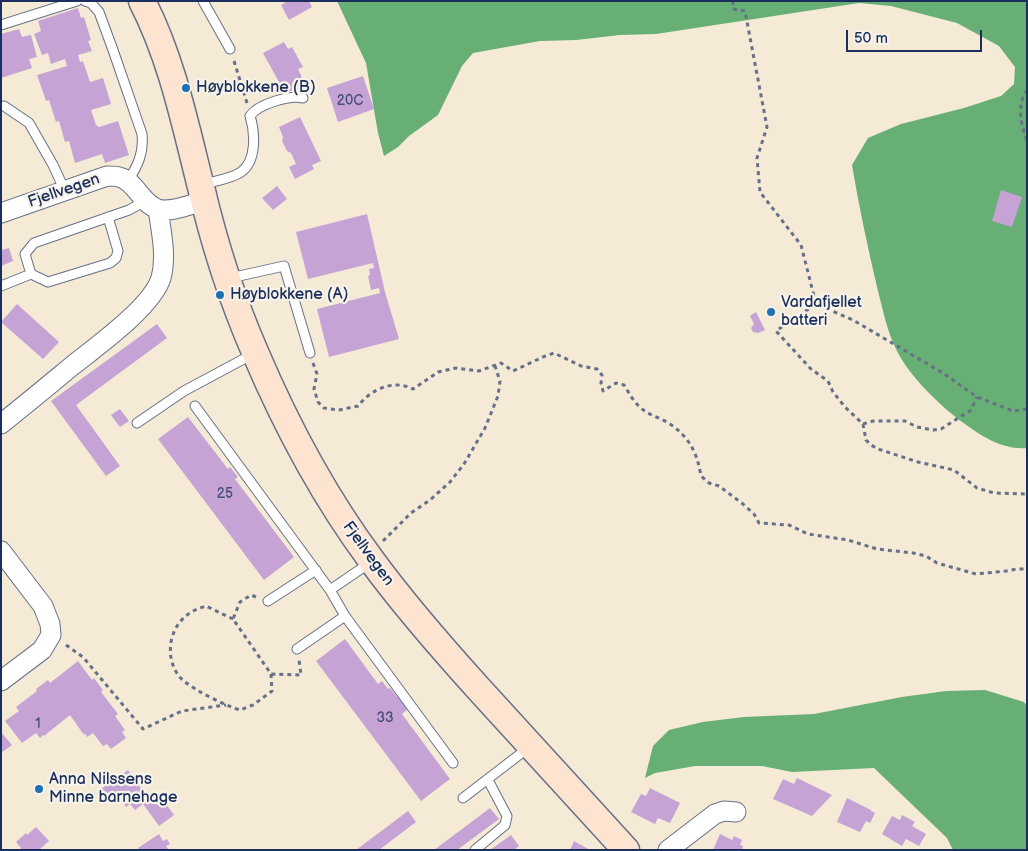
<!DOCTYPE html>
<meta charset="utf-8">
<style>
body{margin:0}
#map{position:relative;width:1028px;height:851px;overflow:hidden;background:#f4ead5;font-family:"Balsamiq Sans",sans-serif}
canvas{display:block}
.frame{position:absolute;inset:0;border:2px solid #1b2f5e;pointer-events:none}
.scale{position:absolute;left:846px;top:30px;width:136px;height:22px;box-sizing:border-box;border:2px solid #1b2f5e;border-top:0;padding-left:6px;font-size:15px;line-height:18px;white-space:nowrap;color:#1b2f5e;-webkit-text-stroke:4px #f7f3e8;paint-order:stroke}
</style>
<div id="map">
<canvas width="1028" height="851"></canvas>
<div class="frame"></div>
<div class="scale">50 m</div>
</div>
<script>
const c = document.querySelector('canvas').getContext('2d');
c.lineJoin = 'round';
function paint(path, color) { c.fillStyle = color; c.fill(path, 'evenodd'); }
function strokePath(path, color, width, dash) { c.strokeStyle = color; c.lineWidth = width; c.lineCap = dash ? 'butt' : 'round'; c.setLineDash(dash || []); c.stroke(path); }
function label(font, color, halo, rows, align = 'center') {
  c.font = font + ' "Balsamiq Sans",sans-serif'; c.lineWidth = 4.5; c.setLineDash([]); c.textBaseline = 'middle'; c.strokeStyle = halo; c.fillStyle = color; for (const [text, x, y, turn = 0] of rows) {
    c.save(); c.translate(x, y); c.rotate((+turn || 0) * Math.PI / 180); c.textAlign = isNaN(turn) ? turn : align; if (halo) c.strokeText(text, 0, 0); c.fillText(text, 0, 0); c.restore();
  }
}
paint(new Path2D(`
 M337,1H1027V448C1003,450 983,437 965,424C942,408 908,375 896,349C887,331 883,310 878,291C868,249 859,207 852,165L868,138L901,124L964,108L1001,96L1014,84L1015,67L999,46L957,23L891,6L859,3L656,34L620,35L576,40L540,41L473,53L462,66L438,115L409,136L398,147L384,156L378,133L366,63Z
 M985,690L1024,702L1027,706V850H953L947,838L874,768L792,772L762,766H695L655,773L645,778L653,746L669,730L703,722L744,717L814,714L902,697L946,691Z`), '#67af74');
paint(new Path2D(`
 M284,1H309L312,7L289,20L281,5L285,3Z
 M78,8L81,18L84,17L91,40L88,41L92,51L78,55L80,62L83,61L90,82L103,78L111,104L91,110L96,125L99,127L118,121L129,155L105,163L102,154L75,163L69,141L65,142L59,121L56,122L49,100L46,101L37,75L67,66L65,59L51,64L48,53L42,55L34,34L41,31L38,21Z
 M19,29L22,37L31,35L37,57L29,59L32,68L1,78V34Z
 M284,42L288,49L292,47L303,67L298,69L306,86L285,93L263,53Z
 M363,76L374,109L338,122L327,88Z
 M300,117L321,161L312,165L314,169L295,179L289,167L296,164L291,153L287,151L282,141L283,137L279,127Z
 M277,186L287,199L273,210L262,198Z
 M1001,190L1022,197L1012,227L992,221Z
 M367,214L385,292L399,339L329,357L317,309L380,293L379,288L371,290L368,276L370,275L369,269L374,268L373,263L308,279L296,232Z
 M9,248L13,261L1,266V250Z
 M17,304L59,342L43,359L1,322Z
 M756,312L765,330L758,333L753,332L751,328L754,324L750,316Z
 M157,324L167,338L76,405L120,466L106,476L51,401Z
 M120,409L129,421L120,427L111,415Z
 M188,417L228,469L230,467L238,477L235,479L294,557L264,580L158,439Z
 M345,639L378,684L382,681L388,689L390,688L397,697L399,696L408,709L402,714L450,779L421,801L316,661Z
 M78,661L92,680L94,678L103,690L101,692L118,714L115,716L125,730L122,732L126,738L111,749L107,744L103,746L93,733L87,737L85,733L84,735L70,715L44,736L43,735L40,738L36,733L22,743L5,721L19,711L16,707L37,691L36,689L48,680L50,683Z
 M1,732L12,745L1,753Z
 M128,770L152,804L161,797L174,815L159,826L143,804L135,810L130,804L126,807L118,794L109,801L101,789Z
 M797,778L832,795L812,816L773,799L783,779L794,784Z
 M650,788L680,803L670,823L658,818L655,824L631,812L641,794L646,796Z
 M847,798L871,810V811L875,813L870,823L866,821L860,832L837,822Z
 M490,808L499,819L457,850H434Z
 M408,811L416,822L379,850H356Z
 M902,815L915,822L912,826L926,834L919,846L906,839L902,846L882,834L892,816L900,820Z
 M36,827L49,841L39,850H20L21,848L16,842L26,833L27,835Z
 M159,834L163,841L167,839L170,844L166,846L169,850H140L138,848Z
 M720,834L732,840L734,836L742,840L740,845L743,846L742,850H713Z
 M511,835L519,846L514,850H490Z
 M574,841L590,850H570Z`), '#c5a4d5');
const service = new Path2D(`
 M85,1L91,3L99,12L113,50L142,134C144,153 138,165 128,181
 M203,1L230,49
 M1,25L77,1
 M4,106L29,123L53,165L65,191
 M203,184C215,181 231,179 241,172C257,161 255,132 250,116C258,104 289,95 303,98
 M108,217L118,251L116,258L110,263L48,282L31,274L25,254L34,243L129,210L145,201
 M230,278L284,266L310,353
 M1,286L31,274
 M195,406L330,590L345,616L453,763
 M137,423L184,391L253,354
 M330,590L371,562
 M268,601L316,570
 M297,649L345,616
 M463,798L528,748
 M475,850L505,825L507,816L488,780`);
const minor = new Path2D(`
 M1,213L107,176C111,176 116,176 119,177C136,181 141,204 158,209C171,213 191,204 204,201
 M1,424C25,405 49,385 72,366C97,346 152,307 161,278C167,256 161,231 158,209
 M1,551L43,606L50,624L51,635L42,650L1,681
 M668,850L715,814L724,811L736,812`);
const secondary = new Path2D(`
 M142,1C172,59 185,124 201,187C214,243 232,299 255,352C286,425 325,498 372,561C405,606 441,647 478,688C527,742 576,796 626,850`);
strokePath(service, '#677088', 11);
strokePath(minor, '#677088', 21);
strokePath(secondary, '#677088', 29);
strokePath(new Path2D(`
 M733,1V9L745,11L767,127L757,158L760,192L801,245L816,304
 M234,61L247,103
 M1027,90C1016,106 1021,124 1027,141
 M313,363L317,374L314,389L318,402L324,408L339,410L358,406C371,389 394,379 413,389L438,372L456,368L479,371L501,363L513,371L543,357L554,353L581,366L597,369L602,375L601,383L603,391L616,383L624,385C629,393 633,401 640,407C648,415 658,417 667,422C689,436 697,452 701,476L709,483L719,486L743,504L754,514L759,523L789,525L808,534L848,540L877,549L913,553L926,556L937,563L976,574L1006,571L1017,569H1027
 M1027,409L1013,411L977,397L943,373L853,320L816,304L776,331L811,369L828,381L833,392L845,407L863,424L866,440L871,445L878,449L918,462L954,470L977,488L994,493L1027,494
 M863,424L873,421H905L917,427L933,430L941,429L971,410L977,397
 M383,541L411,513L430,500L450,482L464,464L485,428L498,396L500,381L495,366
 M256,597L251,595L240,602L233,619L271,674L301,675L299,660
 M233,619L206,606C196,609 187,613 180,622C166,639 167,668 185,682C198,692 224,705 240,710L253,705L272,691L271,674
 M66,645L83,657L143,729L182,711L226,705`), '#677088', 3, [4, 4]);
strokePath(service, '#fff', 9);
strokePath(minor, '#fff', 19);
strokePath(secondary, '#fde4d0', 26);
for (const [x, y, r, color] of [
 [186,88,5,"#1f6fb2"],
 [220,295,5,"#1f6fb2"],
 [771,312,5,"#1f6fb2"],
 [39,789,5,"#1f6fb2"]
]) { const dot = new Path2D(); dot.arc(x, y, r, 0, 2 * Math.PI); c.fillStyle = color; c.fill(dot); strokePath(dot, '#f7f3e8', 2); }
label('14px', '#464c7c', null, [
 ["20C",350,101],
 ["25",225,494],
 ["33",385,718],
 ["1",38,724]
]);
label('16px', '#1b2f5e', '#f7f3e8', [
 ["Høyblokkene (B)",196,88],
 ["Høyblokkene (A)",230,295],
 ["Vardafjellet",781,303],
 ["batteri",781,321],
 ["Anna Nilssens",49,780],
 ["Minne barnehage",49,798]
], 'left');
label('16px', '#1b2f5e', '#f7f3e8', [
 ["Fjellvegen",64,191,-19],
 ["Fjellvegen",368,554,54]
]);
</script>
